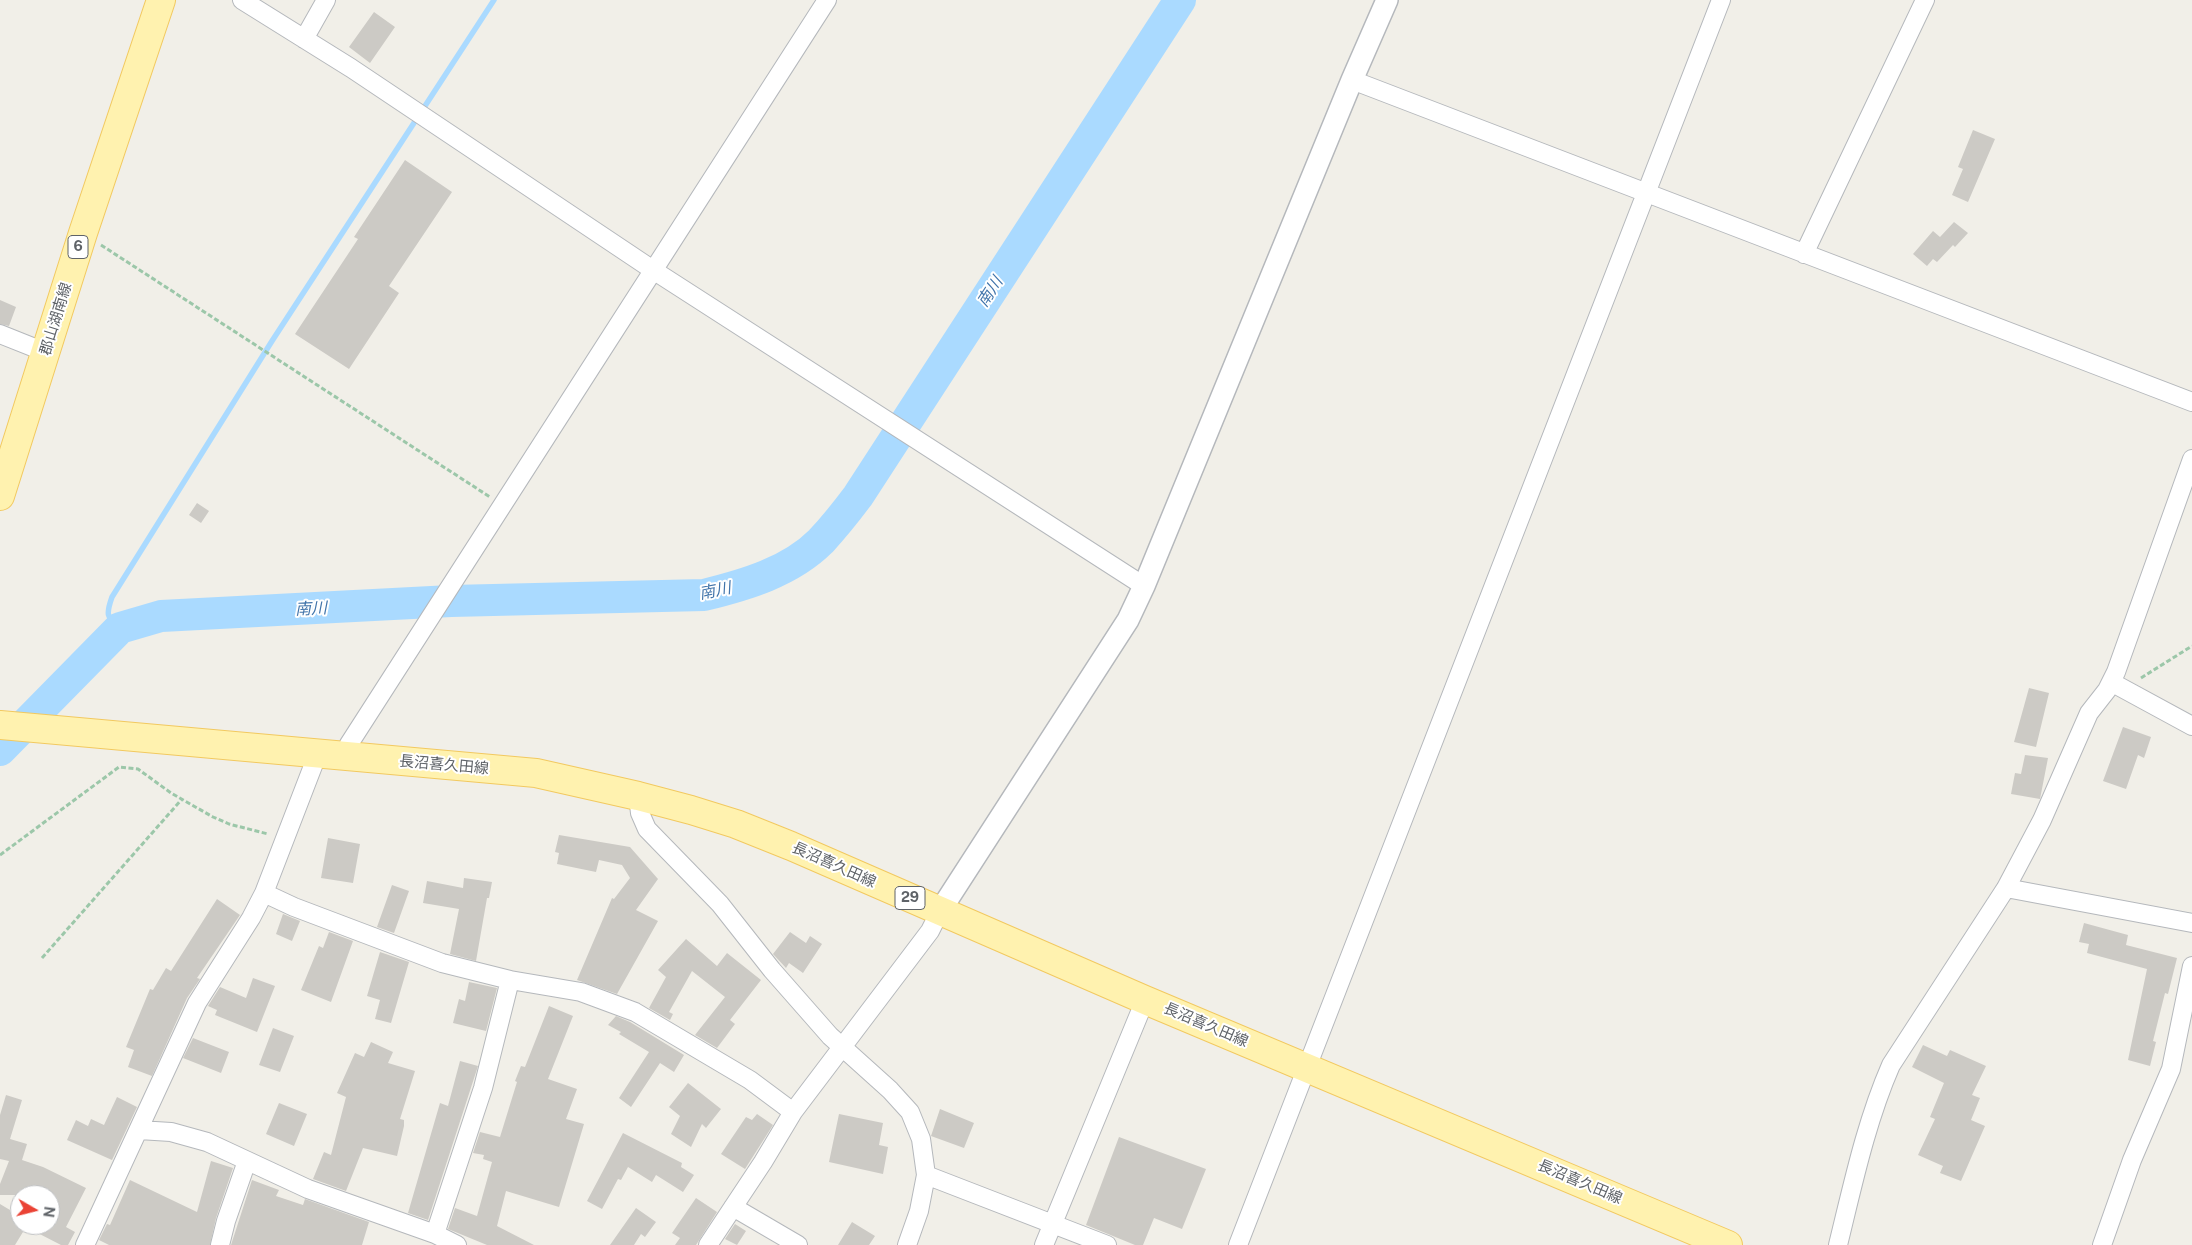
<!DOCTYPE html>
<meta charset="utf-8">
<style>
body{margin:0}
#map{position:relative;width:2192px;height:1245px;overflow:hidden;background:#f1efe8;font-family:"Public Sans",sans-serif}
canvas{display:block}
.north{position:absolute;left:10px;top:1185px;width:50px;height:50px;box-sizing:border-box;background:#fff;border:1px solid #bfc1c3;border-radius:50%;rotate:98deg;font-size:14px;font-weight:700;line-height:20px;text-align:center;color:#5f6368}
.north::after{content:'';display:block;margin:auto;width:18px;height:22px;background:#ea4335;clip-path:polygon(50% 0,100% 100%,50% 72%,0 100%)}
</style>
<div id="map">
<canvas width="2192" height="1245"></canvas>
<div class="north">N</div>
</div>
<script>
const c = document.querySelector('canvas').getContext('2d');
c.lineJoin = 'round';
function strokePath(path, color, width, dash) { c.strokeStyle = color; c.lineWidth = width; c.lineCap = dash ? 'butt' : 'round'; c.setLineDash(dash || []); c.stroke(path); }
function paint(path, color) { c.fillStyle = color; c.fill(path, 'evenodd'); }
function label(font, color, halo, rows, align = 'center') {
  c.font = font + ' "Public Sans","Noto Sans JP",sans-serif'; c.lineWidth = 4; c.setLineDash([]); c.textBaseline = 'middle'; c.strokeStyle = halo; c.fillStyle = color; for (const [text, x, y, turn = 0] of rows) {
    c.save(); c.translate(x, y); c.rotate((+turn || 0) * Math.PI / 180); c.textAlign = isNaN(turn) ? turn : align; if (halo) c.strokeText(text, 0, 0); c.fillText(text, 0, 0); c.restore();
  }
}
strokePath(new Path2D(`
 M120,628C106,617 106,614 112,597L272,341L494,0`), '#aadaff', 5.5);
strokePath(new Path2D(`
 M0,750L120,628L161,616L451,601L704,595C745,585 790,572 821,541C834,527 846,512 858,496L1180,0`), '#aadaff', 32);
paint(new Path2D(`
 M374,12L395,27L370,63L349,47Z
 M1973,130L1995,139L1968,202L1952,195L1963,169L1958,167Z
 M405,160L452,192L389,286L399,293L349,369L295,334L358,239L354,237Z
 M1954,222L1968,233L1955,247L1953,245L1937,262L1933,259L1927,266L1913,254L1933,231L1940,237Z
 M0,300L16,307L9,326L0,324Z
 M197,503L209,511L201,523L189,515Z
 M2029,688L2049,693L2036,747L2014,742Z
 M2123,727L2151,737L2144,758L2138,755L2126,789L2103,781Z
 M2025,755L2048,758L2040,799L2011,794L2015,773L2021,774Z
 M559,835L630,847L658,879L636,910L658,921L617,994L577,980L612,898L614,899L630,878L622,865L599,860L596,872L557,864L559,853L555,852Z
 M328,838L360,844L353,883L321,878Z
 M464,878L492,882L489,898H487L476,961L450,954L459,909L423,903L427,881L463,888Z
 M392,885L409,891L394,933L377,927Z
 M217,899L240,915L197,978L200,979L187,998L152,1076L128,1067L134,1050L126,1047L150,989L153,990L166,968L171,971Z
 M283,914L300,921L292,941L276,934Z
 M2084,923L2128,935L2126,945L2177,958L2168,994L2165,993L2153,1041L2156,1042L2150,1066L2128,1060L2147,969L2087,953L2089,944L2079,942Z
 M329,932L353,941L331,1002L301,990L319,946L323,948Z
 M790,932L806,943L810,936L822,944L803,973L789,963L786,968L773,954Z
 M686,939L717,966L727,953L761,980L730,1020L735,1024L717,1048L695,1035L725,997L692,971L669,1012L673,1014L670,1020L649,1008L666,977L658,970Z
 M380,952L409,962L391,1023L375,1019L380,1000L367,996Z
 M253,978L275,986L257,1032L215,1015L217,1010L208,1006L220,987L246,998Z
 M469,982L497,988L486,1031L453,1023L459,999L465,1001Z
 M549,1006L573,1016L548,1079L577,1089L566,1119L584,1124L559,1207L506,1191L497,1226L534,1245H487L448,1229L455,1208L477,1216L492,1162L483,1159L484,1155L473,1153L480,1132L500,1137L517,1082L515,1081L521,1066L525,1067Z
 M616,1016L630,1022L684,1055L674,1072L660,1063L631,1107L619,1098L649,1052L619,1034L621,1032L608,1025Z
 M273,1028L294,1036L280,1072L259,1065Z
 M193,1038L229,1052L221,1073L183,1058Z
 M371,1042L393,1052L388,1063L415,1071L400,1119L404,1120V1126L397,1156L363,1148L346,1191L313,1179L324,1152L331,1155L346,1097L337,1093L355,1053L364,1057Z
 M1923,1045L1947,1056L1950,1050L1986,1066L1972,1095L1980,1098L1971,1120L1985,1126L1961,1181L1940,1173L1943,1166L1918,1155L1935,1119L1930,1117L1944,1083L1912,1067Z
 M460,1061L478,1066L428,1220L408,1213L440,1103L448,1106Z
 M688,1083L721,1109L706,1128L702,1124L691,1147L671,1134L680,1116L669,1107Z
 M6,1095L22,1100L10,1139L27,1144L22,1160L43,1167L86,1188L66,1227L75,1232L68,1245H61L26,1227L15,1245H0V1204L20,1216V1225H50V1195H0V1184L9,1161L0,1159V1115Z
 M117,1097L137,1107L112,1160L67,1140L76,1120L88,1126L91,1119L104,1125Z
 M279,1103L307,1114L294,1146L266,1134Z
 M940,1109L974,1123L964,1148L931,1136Z
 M757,1114L773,1125L745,1169L721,1154L746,1117L752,1120Z
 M839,1114L883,1123L879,1145L888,1147L883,1174L829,1162Z
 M623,1133L682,1163L681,1167L694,1175L683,1192L656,1175L652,1182L628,1167L621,1180L618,1179L602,1209L587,1201Z
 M1119,1137L1206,1169L1182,1229L1154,1218L1143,1245H1135L1086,1225Z
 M211,1161L233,1168L216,1218L210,1245H109L99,1240L107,1224L110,1225L130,1180L197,1212Z
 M252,1180L279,1190L276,1196L303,1205L305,1199L369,1222L362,1245H231Z
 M696,1198L717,1212L696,1245H675L680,1238L672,1233Z
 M636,1208L656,1222L645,1237L641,1234L634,1245H610Z
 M852,1222L875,1236L869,1245H838Z
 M735,1224L746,1231L737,1245L725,1239Z`), '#cccac5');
const minor = new Path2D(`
 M242,0L351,68L653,270L1144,586
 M304,39L326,0
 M1352,80L2192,402
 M1804,254L1925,0
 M0,334L45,352
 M2111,682L2192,726
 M345,756L349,744L827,0
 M638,796L640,813L647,829L720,904L772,970L830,1036L890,1090L910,1112L921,1139L926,1175L919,1211L907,1245
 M2006,888L2192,923
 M264,893L294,907L442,963L510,980L581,992L635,1012L750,1080L793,1112
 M139,1130L171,1132L207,1142L308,1189L435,1234L457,1245
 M926,1175L1107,1245
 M733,1207L798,1245
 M435,1234L483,1088L510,980
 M85,1245L197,1003L251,918L264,893L318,753
 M220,1245L226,1221L247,1161
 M708,1245L763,1162L793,1112L930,931L940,911
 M1044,1245L1145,1000
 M1238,1245L1721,0
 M1838,1245C1853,1184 1866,1122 1891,1065L2006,888L2042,820L2089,713L2107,690L2116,672L2192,459
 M2102,1245L2132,1160L2171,1069L2192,966`);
const tertiary = new Path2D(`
 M940,911L1128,620L1144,586L1352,80L1387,0`);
const primary = new Path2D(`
 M0,496L83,233L161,0
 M0,725L536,773L638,796L691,810L736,824L791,846L1145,1000L1728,1245`);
strokePath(minor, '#b5b8bc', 20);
strokePath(tertiary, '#b5b8bc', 24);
strokePath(primary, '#f2c960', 30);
strokePath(new Path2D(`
 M101,245L490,497
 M2141,678L2192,646
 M0,855L119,767L138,769L171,793L213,817L229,824L268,834
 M42,958L182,799`), '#9cc7a9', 3, [5, 2.5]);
strokePath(minor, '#fff', 18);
strokePath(tertiary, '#fff', 21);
strokePath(primary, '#fff2af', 28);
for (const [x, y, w] of [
 [78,247,20],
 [910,898,30]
]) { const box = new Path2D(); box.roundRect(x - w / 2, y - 11.5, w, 23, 4); c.fillStyle = '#fff'; c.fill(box); strokePath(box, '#5f6368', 1); }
label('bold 14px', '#5f6368', null, [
 ["6",78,247],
 ["29",910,898]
]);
label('15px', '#5f6368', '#fff', [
 ["郡山湖南線",56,319,-73],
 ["長沼喜久田線",444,765,5],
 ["長沼喜久田線",834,865,24],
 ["長沼喜久田線",1206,1025,23],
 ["長沼喜久田線",1580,1182,23]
]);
label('italic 16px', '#4174aa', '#fff', [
 ["南川",990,292,-57],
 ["南川",715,591,-11],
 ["南川",311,609,-3]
]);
</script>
